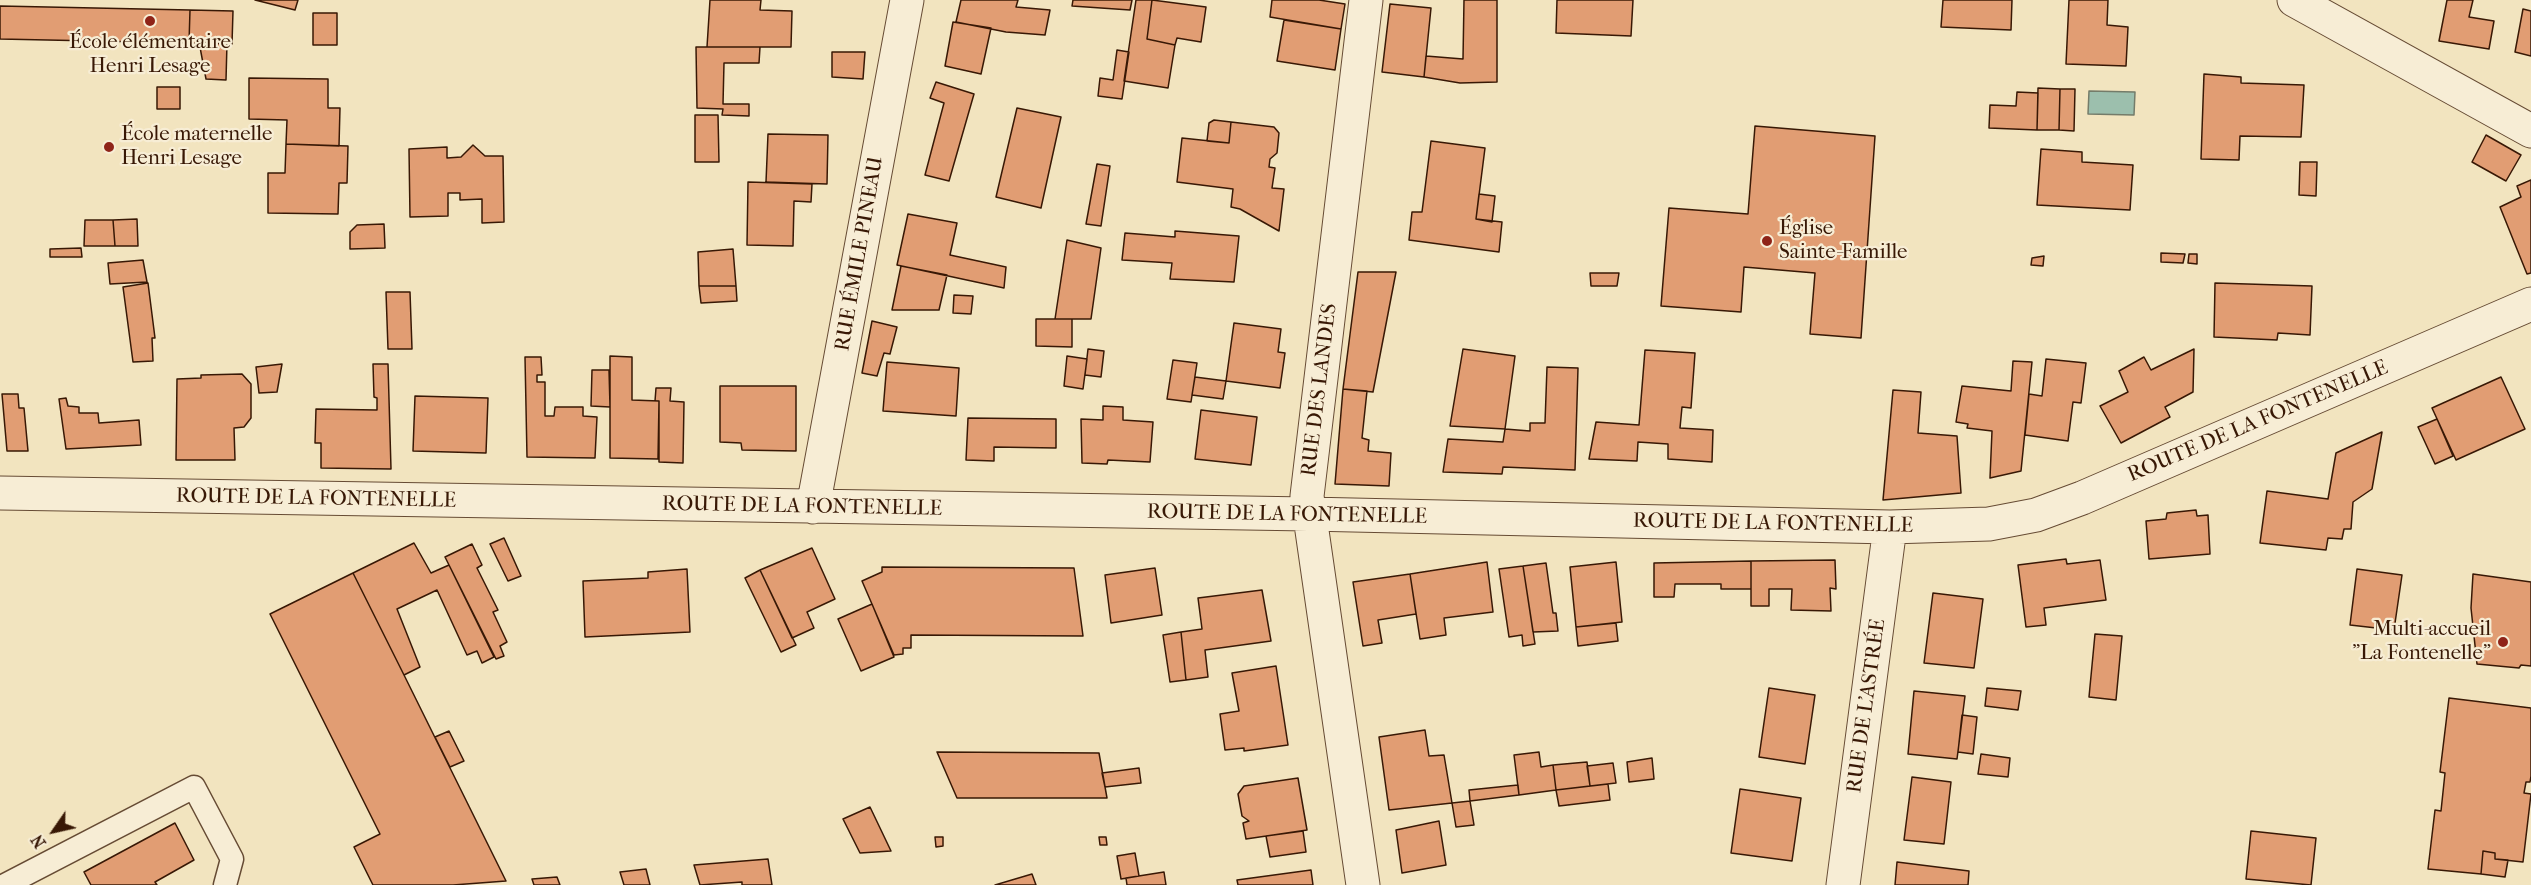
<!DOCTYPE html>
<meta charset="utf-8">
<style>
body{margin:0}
#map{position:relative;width:2531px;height:885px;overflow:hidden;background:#f2e4bf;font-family:"IM FELL French Canon",serif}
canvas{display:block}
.north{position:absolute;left:24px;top:801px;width:60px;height:60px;-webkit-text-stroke:4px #f7edd5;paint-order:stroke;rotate:236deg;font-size:16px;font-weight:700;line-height:24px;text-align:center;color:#381805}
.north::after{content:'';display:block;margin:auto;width:21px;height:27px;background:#381805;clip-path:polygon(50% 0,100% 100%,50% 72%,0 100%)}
</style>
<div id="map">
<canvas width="2531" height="885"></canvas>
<div class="north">N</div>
</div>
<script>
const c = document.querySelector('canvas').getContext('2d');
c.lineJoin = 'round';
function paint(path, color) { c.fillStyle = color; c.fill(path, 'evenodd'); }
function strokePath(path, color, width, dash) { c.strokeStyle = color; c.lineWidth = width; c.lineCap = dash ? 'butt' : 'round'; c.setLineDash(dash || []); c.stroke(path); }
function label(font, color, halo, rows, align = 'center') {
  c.font = font + ' "IM FELL French Canon",serif'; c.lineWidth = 4.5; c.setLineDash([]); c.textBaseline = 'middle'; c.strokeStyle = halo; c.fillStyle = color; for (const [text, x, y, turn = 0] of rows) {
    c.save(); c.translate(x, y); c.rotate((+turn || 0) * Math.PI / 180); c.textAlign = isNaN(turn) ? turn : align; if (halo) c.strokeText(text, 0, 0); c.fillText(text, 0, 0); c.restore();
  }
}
const water = new Path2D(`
 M2089,91L2135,92L2134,115L2088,114Z`);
paint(water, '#9cbfad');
strokePath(water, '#747c6a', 1.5);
const building = new Path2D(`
 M255,0H298L295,10Z
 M710,0H761L760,10L792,11L791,47H707Z
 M961,0H1018L1016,7L1050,10L1045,35L1006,32L956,22Z
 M1073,0H1132L1130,10L1072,6Z
 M1136,0H1152L1147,39L1175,45L1168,88L1124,81Z
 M1152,0L1206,7L1201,42L1177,38L1175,45L1147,39Z
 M1272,0H1319L1345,4L1341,29L1270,17Z
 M1464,0H1497V82L1460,83L1424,77L1426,56L1463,59Z
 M1557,0H1633L1631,36L1556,33Z
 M1943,0H2012L2011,30L1941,27Z
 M2069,0H2108L2107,25L2128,27L2126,66L2066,64Z
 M2447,0H2473L2469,17L2494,21L2489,49L2439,41Z
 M1390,4L1431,8L1424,77L1382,72Z
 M0,6L190,10L189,43L0,39Z
 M2523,9L2531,11V56L2515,52Z
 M190,10L233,11L232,44L189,43Z
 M313,13H337V45H313Z
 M1284,20L1341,29L1335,70L1277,61Z
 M953,22L991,28L981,74L945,66Z
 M199,42L227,43L226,80L206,79Z
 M696,47H760L759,63H724L723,104H749V116L722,115L723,109L697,108Z
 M1117,50L1129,52L1122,99L1098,96L1100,78L1113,80Z
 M832,52H865L863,79L832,77Z
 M2204,74L2241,77V83L2304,85L2301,137L2240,136L2239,160L2201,159Z
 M249,78L328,79V108H340L339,146L286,144L287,120L249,119Z
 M936,82L974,94L949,181L925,175L944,103L930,98Z
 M157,87H180V109H157Z
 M2038,88L2060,89L2059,130H2037Z
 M2060,89H2075L2074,131L2059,130Z
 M2017,92L2038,93L2037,130L1989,128L1990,105L2016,106Z
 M1017,108L1061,117L1041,208L996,197Z
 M695,115H718L719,162H695Z
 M1214,120L1231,122L1229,143L1207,141L1209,123Z
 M1231,122L1274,127L1279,133L1277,153L1270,159L1269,167L1275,168L1272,188L1284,189L1279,231L1240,209L1231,207L1233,189L1177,182L1182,138L1229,143Z
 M1755,126L1875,136L1861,338L1810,334L1815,273L1744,267L1741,312L1661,306L1669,208L1748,214Z
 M768,134L828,135L827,184L766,182Z
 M2486,135L2521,155L2506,181L2472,162Z
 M1431,141L1485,148L1476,219L1502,222L1499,252L1409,240L1412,212H1422Z
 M286,144L348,146L347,183H339L338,214L268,213V173H285Z
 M473,145L485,156H503L504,222L482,223V199L460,200V193H448V216L410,217L409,149L447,147V158L461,157Z
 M2041,149L2082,152V162L2133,165L2130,210L2037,205Z
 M2300,162H2317L2316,196L2299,195Z
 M1097,164L1110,166L1101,226L1086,224Z
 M2531,180V273L2527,274L2500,207L2521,197L2517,186Z
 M748,182L812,184L811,202L794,201L793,246L747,245Z
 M1479,194L1495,196L1492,222L1476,219Z
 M908,214L957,223L950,255L1006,267L1004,288L897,265Z
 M137,219L138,246H115L113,220Z
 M85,220H113L115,246H84Z
 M384,224L385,248L350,249V232L357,225Z
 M1175,231L1239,236L1234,282L1170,279L1172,263L1122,260L1125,233L1175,237Z
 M1067,240L1101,248L1091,319H1055Z
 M81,248L82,257H50V249Z
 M733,249L736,286H699L698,252Z
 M2161,253L2185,254L2183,263L2161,262Z
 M2189,254H2197V264L2188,263Z
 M2044,256L2043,266L2031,265L2032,258Z
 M143,260L147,282L110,284L108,263Z
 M901,266L947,275L939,310H892Z
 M1358,272H1396L1373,392L1343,389Z
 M1590,273H1619L1617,286H1591Z
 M148,283L155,338H152L153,361L133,362L123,287Z
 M2215,283L2312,286L2310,335L2278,333L2277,340L2214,337Z
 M699,286H736L737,301L701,303Z
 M386,292H410L412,349H388Z
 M954,295L973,296L971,314L953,313Z
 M1036,319H1072V347L1036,346Z
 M872,321L897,327L890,354L884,353L877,376L862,373Z
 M1234,323L1281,329L1278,352L1285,353L1280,388L1226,381Z
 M1088,349L1104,351L1101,377L1085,375Z
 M1463,349L1515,356L1505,429L1450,426Z
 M2194,349L2193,392L2165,407L2170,417L2121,443L2100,406L2128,392L2119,371L2144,357L2151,370Z
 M1645,350L1695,353L1691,408L1682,407L1680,428L1713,430L1712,462L1668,459V444L1638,442L1637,461L1589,459L1596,422L1639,425Z
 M610,356L632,357V400L659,401L658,459L610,458Z
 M1067,356L1087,359L1083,389L1064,386Z
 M525,357H541L542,375H537V382H545V416H554L555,407H583V416L597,417L595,458L527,457Z
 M2046,359L2086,363L2081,403L2073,402L2068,441L2025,435L2029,394L2042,396Z
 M1173,360L1197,363L1191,402L1167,399Z
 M2013,361L2032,362L2021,471L1990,478L1992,431L1967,428L1968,424L1956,422L1962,386L2011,391Z
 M887,362L959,368L956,416L883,411Z
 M282,364L277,392L259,393L256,367Z
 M373,364H388L391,469L321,468V443H315L316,409L377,410V398L374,397Z
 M1547,367L1578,368L1575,470L1503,467L1502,474L1443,472L1448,439L1503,442L1505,429L1530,431V423H1545Z
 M592,370H609L610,407L591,406Z
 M242,374L251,384V418L244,427L234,428L235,460H176L177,379L201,378V375Z
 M1195,377L1226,381L1223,399L1192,395Z
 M2501,377L2525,429L2456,460L2432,408Z
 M720,386H796V451L742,450L741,443L720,442Z
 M656,388H671L670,401L684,402L683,463L659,462V401H655Z
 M1343,389L1367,391L1362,438L1369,440L1368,451L1391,453L1389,486L1335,484Z
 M1893,390L1921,392L1918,433L1957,436L1961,493L1883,500Z
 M2,394H18L19,408H24L28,451H7Z
 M415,396L488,398L486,453L413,451Z
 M66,398L68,406L79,407V413H98L99,423L139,420L141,445L66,449L59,399Z
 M1103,406L1123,407V420L1153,422L1150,462L1108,460L1107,464L1082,463L1081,419L1103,420Z
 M1201,410L1257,417L1251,465L1195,459Z
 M968,418L1056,419V448L994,447V461L966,460Z
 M2437,419L2453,456L2435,464L2418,427Z
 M2382,432L2372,489L2353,502L2351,529H2344L2342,539L2328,538L2326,550L2260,543L2267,491L2328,499L2336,453Z
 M2196,510L2197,516L2208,515L2210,554L2149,559L2146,521L2166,519L2167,513Z
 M504,538L521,576L508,581L490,544Z
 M414,543L431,573L449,565L494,657L482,663L477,651L467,655L437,590L397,609L420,667L404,675L353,573Z
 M472,544L482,565L477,568L498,610L493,612L507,642L500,646L504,656L496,659L445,557Z
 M812,548L835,599L807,612L814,628L792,638L760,570Z
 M2066,559L2067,564L2100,560L2106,600L2044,608L2046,625L2026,627L2018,565Z
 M1835,560L1836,589L1830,588L1831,611L1791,610L1792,589H1769V606H1751V561Z
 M1751,561V589H1721V584H1675L1674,597H1654V563Z
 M1487,562L1493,612L1444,618L1446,635L1420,639L1410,574Z
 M1616,562L1622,622L1576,627L1570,567Z
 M1546,563L1553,613H1556L1558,631L1533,632L1523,566Z
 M1523,566L1535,644L1523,646L1522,635L1509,637L1499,569Z
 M882,567L1074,568L1083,636L911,635V648H903V654L894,655L862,581L882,572Z
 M1155,568L1162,615L1111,623L1105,575Z
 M687,569L690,632L585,637L583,581L648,578V572Z
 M2357,569L2402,575L2394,630L2350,625Z
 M760,570L796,645L781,652L745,578Z
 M353,573L404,675L506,881L453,885H373L354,847L380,834L270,614Z
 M1410,574L1416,614L1378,620L1382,643L1363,646L1353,582Z
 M2473,574L2531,582V666L2521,665L2519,668L2477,664L2471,608Z
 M1262,590L1271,641L1205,650L1208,677L1186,680L1181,632L1202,629L1198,598Z
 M1933,593L1983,599L1974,668L1924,663Z
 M872,604L894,657L861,671L838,619Z
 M1616,623L1618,641L1578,646L1576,627Z
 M1181,632L1186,680L1170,682L1163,635Z
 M2095,634L2122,636L2116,700L2089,697Z
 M1276,666L1288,745L1244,751V748L1225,750L1220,714L1239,711L1232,673Z
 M1769,688L1815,695L1805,764L1759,757Z
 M1987,688L2021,691L2018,710L1985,706Z
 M1914,691L1965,696L1957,759L1908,754Z
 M2449,698L2531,708V776L2530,782H2526L2524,793L2531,794L2523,862L2495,859V853L2483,851L2481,874L2428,869L2435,810L2441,811L2445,773L2440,772Z
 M1962,715L1977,717L1973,754L1958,752Z
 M1425,730L1429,756L1444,755L1452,803L1389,810L1379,737Z
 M449,731L464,761L450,767L435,737Z
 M937,752L1099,753L1107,798H957Z
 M1539,752L1541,767L1553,765L1556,790L1519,795L1514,755Z
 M1981,754L2010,758L2008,777L1978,774Z
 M1652,758L1654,779L1629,782L1627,762Z
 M1587,762L1590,786L1556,790L1553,765Z
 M1613,763L1616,783L1590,786L1587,766Z
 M1139,768L1141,783L1105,787L1102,773Z
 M1912,777L1951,782L1944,844L1904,840Z
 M1298,778L1307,830L1246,839L1243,823L1249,821L1242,816L1238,794L1244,786Z
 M1608,784L1610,800L1559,806L1556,790Z
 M1518,785L1519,795L1470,801L1469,790Z
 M1740,789L1801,798L1792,861L1731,853Z
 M1470,801L1474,825L1456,827L1452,803Z
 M870,807L891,851L860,853L843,819Z
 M1439,821L1446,865L1402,873L1396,830Z
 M175,823L194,860L155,882L157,885H91L84,872Z
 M1303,831L1306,852L1270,857L1266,836Z
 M2251,831L2316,838L2311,885L2246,879Z
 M935,837H943V846L936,847Z
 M1099,837H1106L1107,845H1100Z
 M2483,851L2495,853V859L2508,860L2505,877L2481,874Z
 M1135,853L1139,876L1121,879L1117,856Z
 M768,859L772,885H742V882L700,885L694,865Z
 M1897,862L1969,871L1968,885H1895Z
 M646,869L650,885H624L620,872Z
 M1311,870L1313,885H1238L1237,880Z
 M1164,872L1166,885H1127L1126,878Z
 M1032,874L1036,885H995Z
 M557,877L560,885H534L532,879Z`);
paint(building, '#e19d73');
strokePath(building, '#381805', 1.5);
const service = new Path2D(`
 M5,885L194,787L232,859L225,885`);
const minor = new Path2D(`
 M2294,0L2531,131
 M0,493L1308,514L1890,527L1989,524L2036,515L2082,498L2531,304
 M813,507L907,0
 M1363,885L1307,496L1366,0
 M1843,885L1890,527`);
strokePath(service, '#664b34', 25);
strokePath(minor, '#664b34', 35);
strokePath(service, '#f7edd5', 22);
strokePath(minor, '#f7edd5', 33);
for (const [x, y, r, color] of [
 [150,21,6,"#8f2418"],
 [109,147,6,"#8f2418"],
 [1767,241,6,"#8f2418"],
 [2503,642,6,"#8f2418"]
]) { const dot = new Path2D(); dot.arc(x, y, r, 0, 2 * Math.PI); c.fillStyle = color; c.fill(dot); strokePath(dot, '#f7edd5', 2); }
label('21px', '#381805', '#f7edd5', [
 ["École élémentaire",150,43,"center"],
 ["Henri Lesage",150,67,"center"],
 ["École maternelle",121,135],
 ["Henri Lesage",121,159],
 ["Église",1779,229],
 ["Sainte-Famille",1779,253],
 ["Multi-accueil",2491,630,"right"],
 ["\"La Fontenelle\"",2491,654,"right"]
], 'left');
label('21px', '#381805', '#f7edd5', [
 ["RUE ÉMILE PINEAU",860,254,-80],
 ["RUE DES LANDES",1320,390,-83],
 ["ROUTE DE LA FONTENELLE",2258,422,-23],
 ["ROUTE DE LA FONTENELLE",316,499,1],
 ["ROUTE DE LA FONTENELLE",802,507,1],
 ["ROUTE DE LA FONTENELLE",1287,515,1],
 ["ROUTE DE LA FONTENELLE",1773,524,1],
 ["RUE DE L'ASTRÉE",1867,706,-82]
]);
</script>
